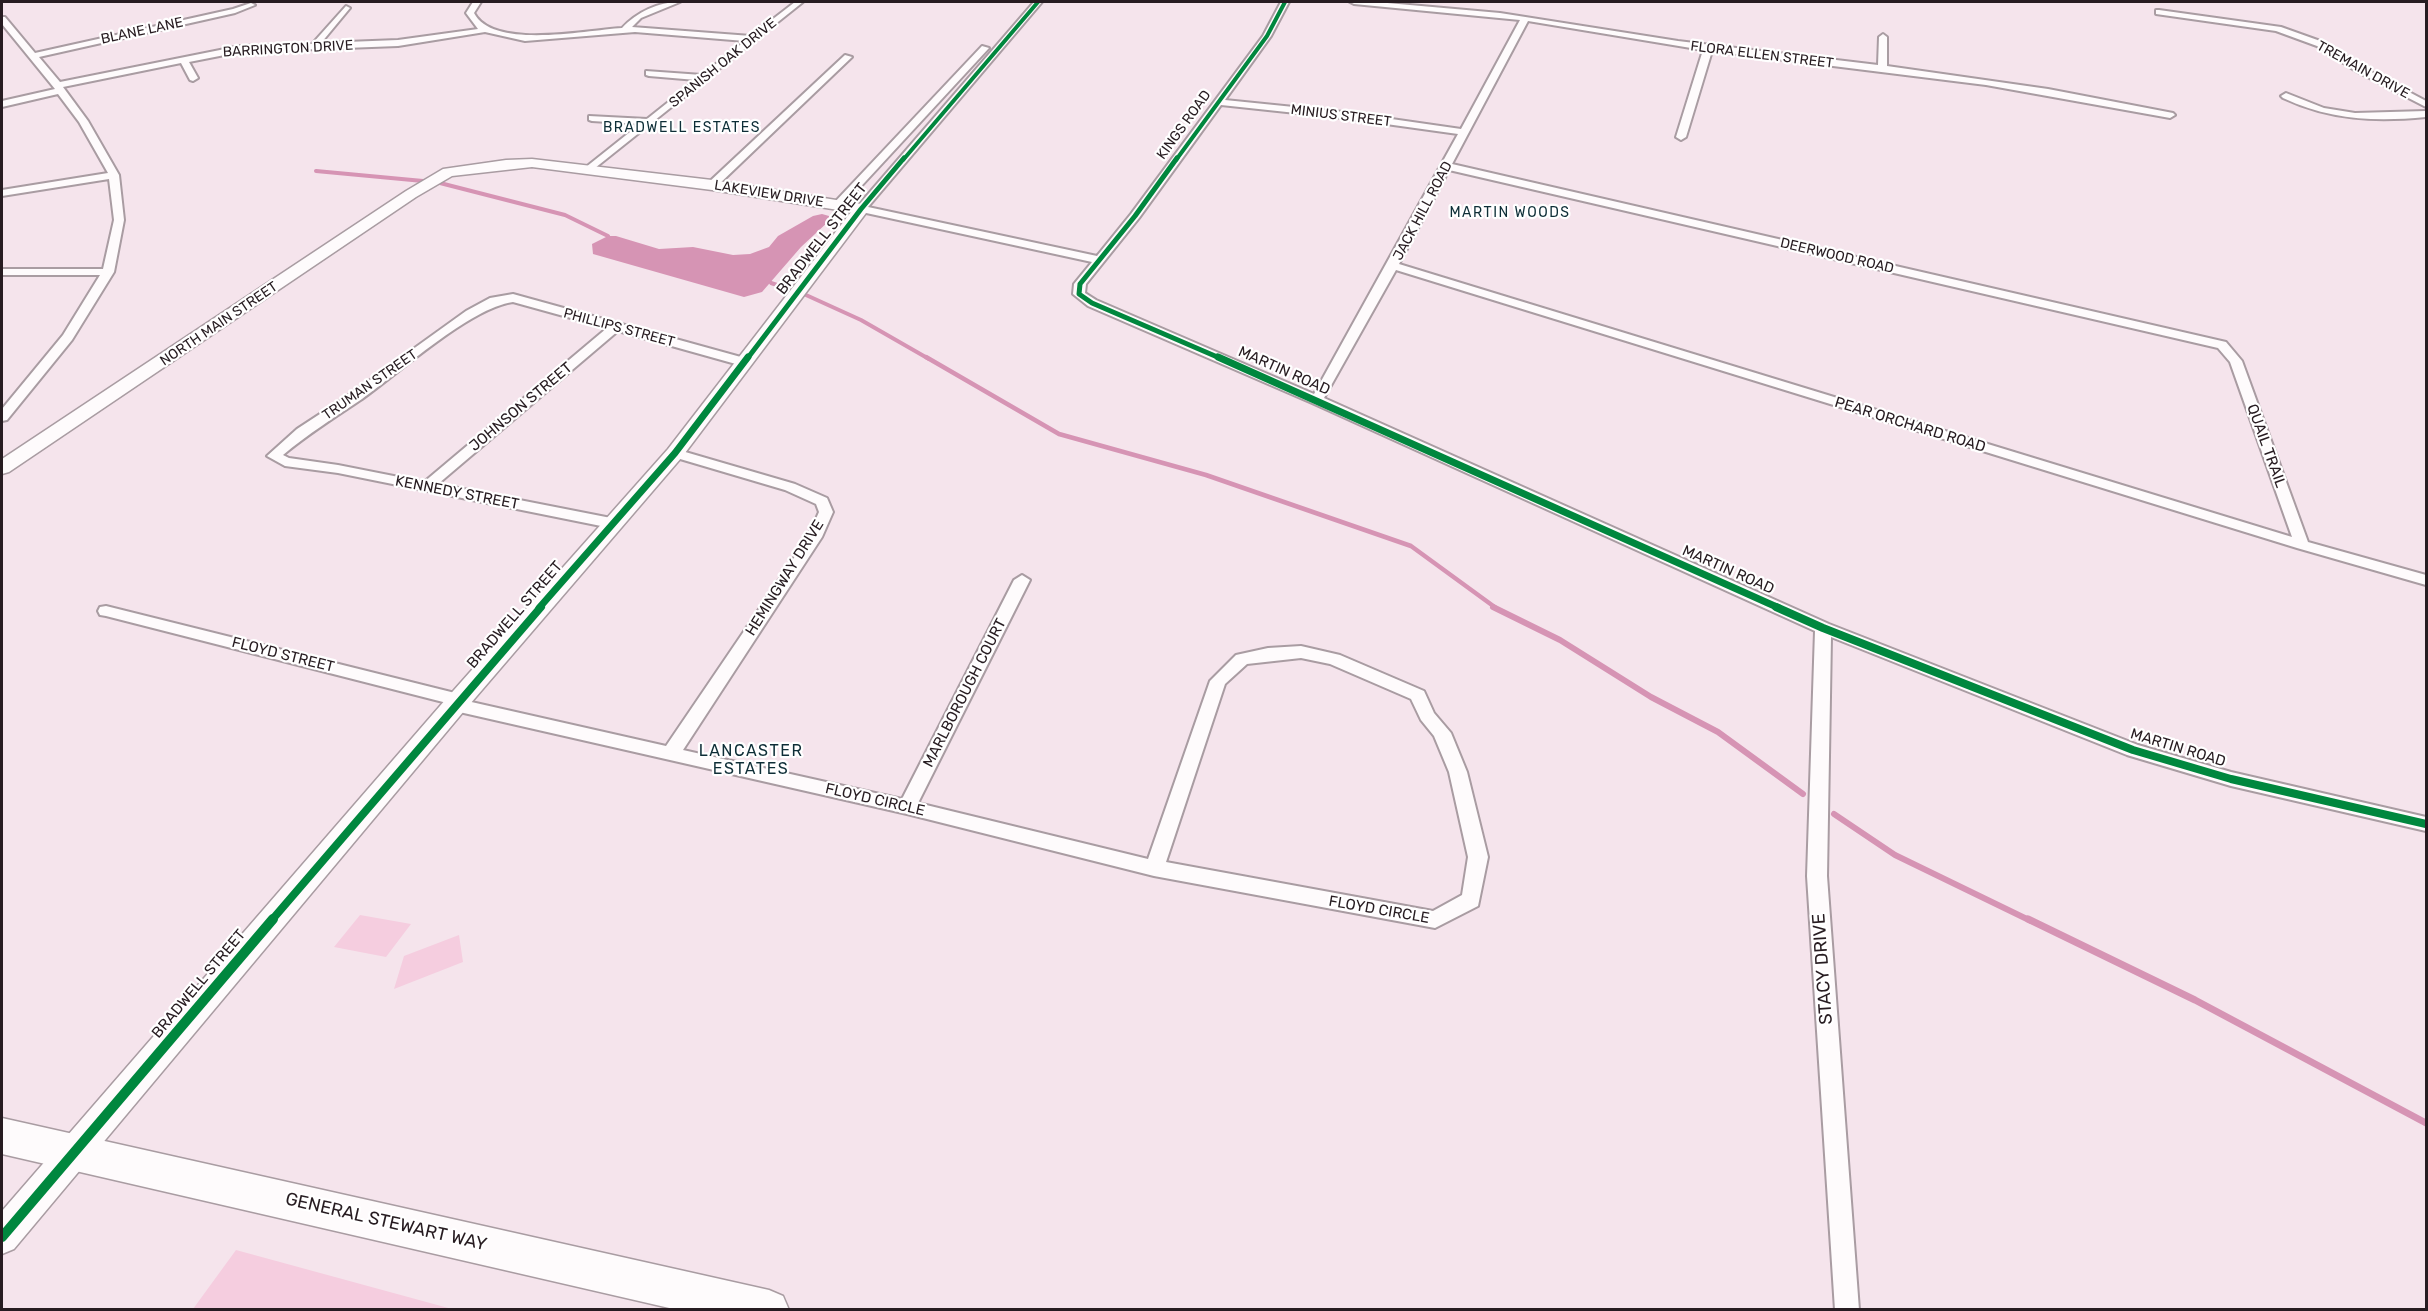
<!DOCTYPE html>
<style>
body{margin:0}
#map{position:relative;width:2428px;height:1311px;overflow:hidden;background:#f5e4ec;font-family:Rubik,sans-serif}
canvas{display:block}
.frame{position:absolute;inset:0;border:3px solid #271c21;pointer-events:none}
</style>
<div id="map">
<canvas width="2428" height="1311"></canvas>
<div class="frame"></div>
</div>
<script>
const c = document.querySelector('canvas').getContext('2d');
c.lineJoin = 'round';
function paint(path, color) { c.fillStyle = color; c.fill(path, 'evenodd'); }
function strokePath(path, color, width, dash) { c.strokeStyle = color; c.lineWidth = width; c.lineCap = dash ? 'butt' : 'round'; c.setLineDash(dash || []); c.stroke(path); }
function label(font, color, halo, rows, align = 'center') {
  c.font = font + ' Rubik,sans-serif'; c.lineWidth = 4.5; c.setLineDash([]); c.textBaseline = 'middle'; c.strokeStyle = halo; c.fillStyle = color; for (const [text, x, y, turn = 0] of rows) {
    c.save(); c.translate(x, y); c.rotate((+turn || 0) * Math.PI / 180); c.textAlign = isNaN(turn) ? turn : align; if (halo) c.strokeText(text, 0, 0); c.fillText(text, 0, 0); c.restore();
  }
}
paint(new Path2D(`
 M360,915L411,924L386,957L334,947Z
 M459,935L463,962L394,989L404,956Z
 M236,1250L452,1309H193Z`), '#f5cddf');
paint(new Path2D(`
 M822,214L829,216V221L801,247L762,292L744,297L593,254L592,244L608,236H616L659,249L693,247L733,255L750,254L769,247L778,236L813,216Z`), '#d694b4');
strokePath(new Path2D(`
 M316,171L423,181
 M440,183L565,215L608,236
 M771,283L789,289
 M806,295L861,320L929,359`), '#d694b4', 4);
strokePath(new Path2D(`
 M926,357L1059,434L1206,475L1411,546L1496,608`), '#d694b4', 4.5);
strokePath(new Path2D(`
 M1493,607L1560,640L1651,697L1718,732L1803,794
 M1834,814L1895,855L2031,921`), '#d694b4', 6);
strokePath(new Path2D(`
 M2028,919L2195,1000L2426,1123`), '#d694b4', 7);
const street = new Path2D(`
 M473,2H481L474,13C493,50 587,30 622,28C637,12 658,2 680,2L641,18L632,27L751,36L795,2H803L590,172L585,169L586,167L640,124L592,121L589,120V116L647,119L696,80L649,76L646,75V71L702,75L745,41L635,32L525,41L485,32L398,46L240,52L189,62L198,78L193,81L190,80L181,63L63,87L88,121L119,175L124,220L114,272L72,340L7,420L2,421V409L63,335L100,275H2V269H103L114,220L109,179L2,196V190L108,173L79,122L58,94L2,107V101L55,89L2,24V17H5L35,53L233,9L251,3L255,5L235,13L39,57L60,82L240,46L312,44L346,6L350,8L321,43L398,40L478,29L466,13Z
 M1034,2H1042L868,207L1097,256L1131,214L1263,36L1281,2H1289L1271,36L1225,100L1343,112L1461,129L1520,20L1354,4L1350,2H1376L1500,13L1678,41L1878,65L1879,37L1883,34L1887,37V66L2048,89L2173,113L2175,115L2170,118L1986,85L1712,51L1686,137L1681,140L1676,137L1703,50L1528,21L1452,164L2226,342L2242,361L2308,542L2426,575V585L2297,548L1396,270L1324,398L1829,624L2138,745L2231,772L2426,817V831L2231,786L2127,755L1831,637L1827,876L1859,1310H1835L1807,876L1815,631L1312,403L1088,306L1073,294L1074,284L1092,262L857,211V207ZM1221,105L1343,118L1458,134L1314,394L1096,300L1085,293L1086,284L1139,218ZM1449,170L2218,348L2230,362L2292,537L1399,264Z
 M2159,10L2281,27L2323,42L2362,67L2426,101V107L2356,71L2317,46L2276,31L2156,14V10Z
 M982,46L989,48L841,208H833V204Z
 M845,55L852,57L716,187H708V183Z
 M2286,93L2324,108L2355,113L2426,111V117C2375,122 2330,120 2283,98L2281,96Z
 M513,294L748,359L749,362L743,366L618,331L438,484L611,518L616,520L618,523L616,526L611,528L338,473L285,466L267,456L297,429L352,393L466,311L490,298ZM513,302L607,328L424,482L338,465L289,458L283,455C308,434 335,417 362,399C400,372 470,308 513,302Z
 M675,449L795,484L827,498L833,512L822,537L683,750L902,799L1014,580L1022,575L1030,580L918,803L1148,859L1210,681L1236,655L1268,648L1301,646L1340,655L1424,691L1434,713L1451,733L1467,772L1488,857L1478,906L1435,928L1154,876L907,814L455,711L449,709L447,703L106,616L100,615L98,611L100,607L106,606L459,694L465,696L467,701L666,746L808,537L819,512L816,504L785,490L670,456L668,453ZM1301,658L1330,664L1411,699L1421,720L1434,736L1449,772L1468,857L1462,895L1433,911L1166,862L1225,684L1247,664Z`);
const secondary = new Path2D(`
 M532,159L712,180L861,204L869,209L682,457L464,711L14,1249L2,1254V1211L446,699L668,449L851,212L712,190L532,167L452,176L416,197L9,472L2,474V459L406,191L443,169L506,160Z`);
const primary = new Path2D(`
 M2,1118L769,1290L783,1296L789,1310H678L2,1154Z`);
strokePath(street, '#a99ca2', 4);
strokePath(secondary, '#a99ca2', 3);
strokePath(primary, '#a99ca2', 3);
paint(street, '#fefbfc');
paint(secondary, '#fefbfc');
paint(primary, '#fefbfc');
strokePath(new Path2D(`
 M903,160L1038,2
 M1176,160L1267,36L1285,2`), '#00873e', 4);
strokePath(new Path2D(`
 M1177,158L1135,216L1080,284L1079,294L1092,303L1222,359
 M747,359L861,209L904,158`), '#00873e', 5);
strokePath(new Path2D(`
 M1218,357L1779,608
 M539,608L675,453L748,357`), '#00873e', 7);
strokePath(new Path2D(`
 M1776,607L1823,628L2133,750L2231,779L2426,824
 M271,921L541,607`), '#00873e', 8);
strokePath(new Path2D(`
 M2,1237L273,919`), '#00873e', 10);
label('14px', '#271c21', '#fff', [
 ["BLANE LANE",142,31,-12],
 ["BARRINGTON DRIVE",288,49,-3],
 ["FLORA ELLEN STREET",1762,55,7],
 ["SPANISH OAK DRIVE",723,63,-39],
 ["TREMAIN DRIVE",2363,70,29],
 ["MINIUS STREET",1341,116,7],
 ["KINGS ROAD",1184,125,-54],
 ["LAKEVIEW DRIVE",769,194,9],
 ["JACK HILL ROAD",1423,211,-62],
 ["DEERWOOD ROAD",1837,256,13],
 ["NORTH MAIN STREET",219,324,-34],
 ["PHILLIPS STREET",619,328,15],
 ["TRUMAN STREET",370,385,-35]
]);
c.letterSpacing = '1.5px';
label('14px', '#0e2e37', '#fff', [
 ["BRADWELL ESTATES",682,128],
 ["MARTIN WOODS",1510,213]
]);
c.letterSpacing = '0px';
label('15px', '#271c21', '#fff', [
 ["BRADWELL STREET",822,239,-52],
 ["MARTIN ROAD",1284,371,24],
 ["JOHNSON STREET",521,407,-40],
 ["PEAR ORCHARD ROAD",1910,425,17],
 ["QUAIL TRAIL",2266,446,70],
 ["KENNEDY STREET",457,493,11],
 ["MARTIN ROAD",1728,570,24],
 ["HEMINGWAY DRIVE",785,578,-58],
 ["BRADWELL STREET",515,615,-49],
 ["FLOYD STREET",283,655,14],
 ["MARLBOROUGH COURT",965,693,-63],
 ["MARTIN ROAD",2178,748,17],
 ["FLOYD CIRCLE",875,800,13],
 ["FLOYD CIRCLE",1379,910,10],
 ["BRADWELL STREET",199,984,-50]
]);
c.letterSpacing = '1.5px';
label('16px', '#0e2e37', '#fff', [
 ["LANCASTER",751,751],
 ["ESTATES",751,769]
]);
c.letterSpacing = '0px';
label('18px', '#271c21', '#fff', [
 ["STACY DRIVE",1823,969,-94],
 ["GENERAL STEWART WAY",386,1222,13]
]);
</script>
